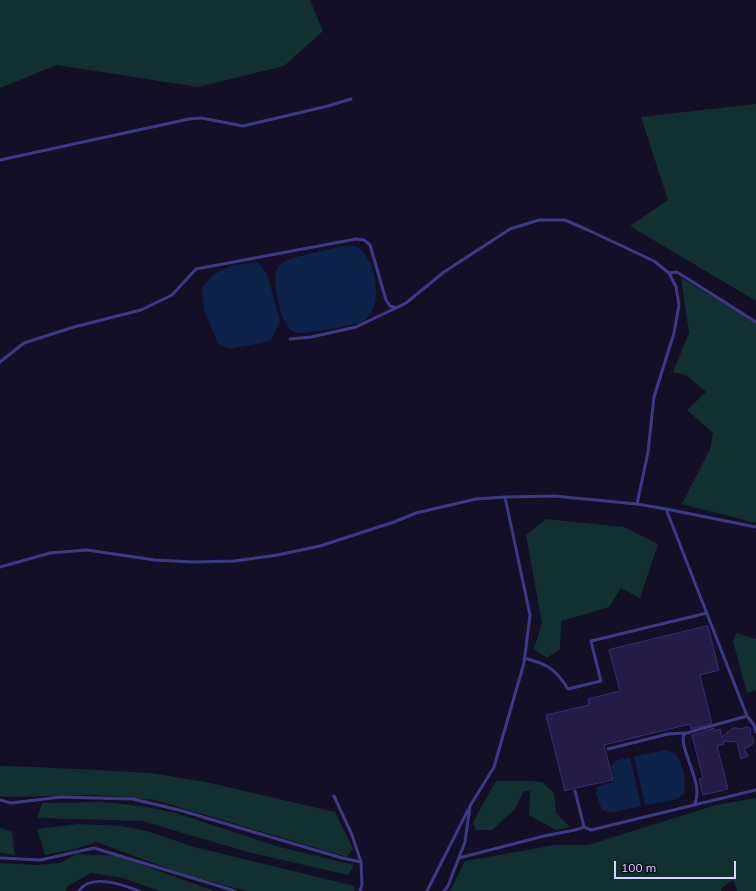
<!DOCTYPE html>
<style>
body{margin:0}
#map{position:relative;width:756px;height:891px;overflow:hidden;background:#130f26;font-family:Mulish,sans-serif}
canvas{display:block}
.scale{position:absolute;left:614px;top:861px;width:122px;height:18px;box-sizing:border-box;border:2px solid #d9d4ff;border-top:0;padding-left:5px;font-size:12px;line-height:14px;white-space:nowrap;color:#d9d4ff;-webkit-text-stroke:3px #130f26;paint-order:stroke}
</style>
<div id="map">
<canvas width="756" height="891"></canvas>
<div class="scale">100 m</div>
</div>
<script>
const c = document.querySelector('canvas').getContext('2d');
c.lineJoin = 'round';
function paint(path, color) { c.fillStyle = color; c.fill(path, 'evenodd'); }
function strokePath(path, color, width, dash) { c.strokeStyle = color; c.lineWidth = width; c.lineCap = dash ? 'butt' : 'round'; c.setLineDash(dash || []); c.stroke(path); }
paint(new Path2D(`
 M0,0H310L323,31L284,66L198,87L57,65L0,88Z
 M756,104V301L630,226L668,200L641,117Z
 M681,278L756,322V523L682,504L710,449L713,433L687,410L706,392L686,375L673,372L689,333Z
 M546,519L624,527L658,544L640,598L621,588L609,607L561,621L560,649L547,658L534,649L542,623L526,535Z
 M737,633L756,639V690L747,693L733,641Z
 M0,766L36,767L151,773L206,782L335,812L353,849L347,857L155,800L96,795L6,797L0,796Z
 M496,781H524L542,782L554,793L556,813L570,827L556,830L529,815L530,791H524L515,809L492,830H476L473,822Z
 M756,798V891H737L733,880L723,887L721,891H450L465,861L555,845H588L716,805Z
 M103,802L141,806L176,813L276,846L354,865L348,875L248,852L142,821L37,818L42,803Z
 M78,824L122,826L147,831L194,847L355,886L354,891H246L183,874L96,842L76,849L45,855L37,829Z
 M0,828L12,832L15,855L0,853Z
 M77,854L118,856L214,891H159L123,878L91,873L68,886L66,891H0V863L36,865L60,863Z`), '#12302f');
paint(new Path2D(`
 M343,246C347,246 352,245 355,246C373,254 380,289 374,306C372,313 367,319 361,323C348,325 304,336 294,332C281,327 273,285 276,272C279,264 284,261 292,258Z
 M257,262L267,274L280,321L271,341L229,349L218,343L204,311L202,288L213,275L233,265Z
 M666,750C670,751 673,752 675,754C683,761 687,784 684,794L674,800L645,805L634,757L636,756Z
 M630,757L641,806L610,813L602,810L596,794L597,787L614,782L611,767L615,761Z`), '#0c2248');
const building = new Path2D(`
 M708,626L719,670L700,675L712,723L691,729L690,724L604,745L613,780L575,788L565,791L546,715L589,705L588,699L620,691L609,650Z
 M747,727L750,728L751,732L750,734L754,740L753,744L744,749L748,756L741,759L737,742L723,741L724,744L717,746L728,789L703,795L699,779L703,778L692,735L714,728V731L720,729L722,737L733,728H737L740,729Z`);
paint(building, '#241b47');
strokePath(building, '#3b2d73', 1);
strokePath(new Path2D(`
 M0,160L189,119L201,118L243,126L328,106L351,99
 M669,273L677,272L756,322
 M290,339L311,337L356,327L396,308
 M0,362L24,343L74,327L141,310L172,295L196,269L356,239L364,240L370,245L386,300L390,306L396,308L406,303L444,272L510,229L539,220H565L588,230L654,261L669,273L676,287L679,305L674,333L654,397L648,452L637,504
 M505,497L554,496L637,504L666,509L747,716L754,725L756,732
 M666,509L756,527
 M0,567L50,553L87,550L155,560L194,562L235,561L277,555L320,546L394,522L416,513L476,499L505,497L530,615L524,663L494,767L470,806L465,842L448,886L444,891
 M524,658C547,664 555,668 568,689L601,681L591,641L707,613
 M608,749L668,734L685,733
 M575,791L584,827
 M334,796L352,835L361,862
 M0,800L11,803L61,797L133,799L179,810L342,858L361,862L362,885L360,891
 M694,805C706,785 678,749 684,734L700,729L747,716
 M0,858L40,860L94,848L235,891
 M459,858L544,836L575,830L584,827L591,830L756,790
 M79,891C90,873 124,885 139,891
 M427,891L468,810`), '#3d3a85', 3);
</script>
